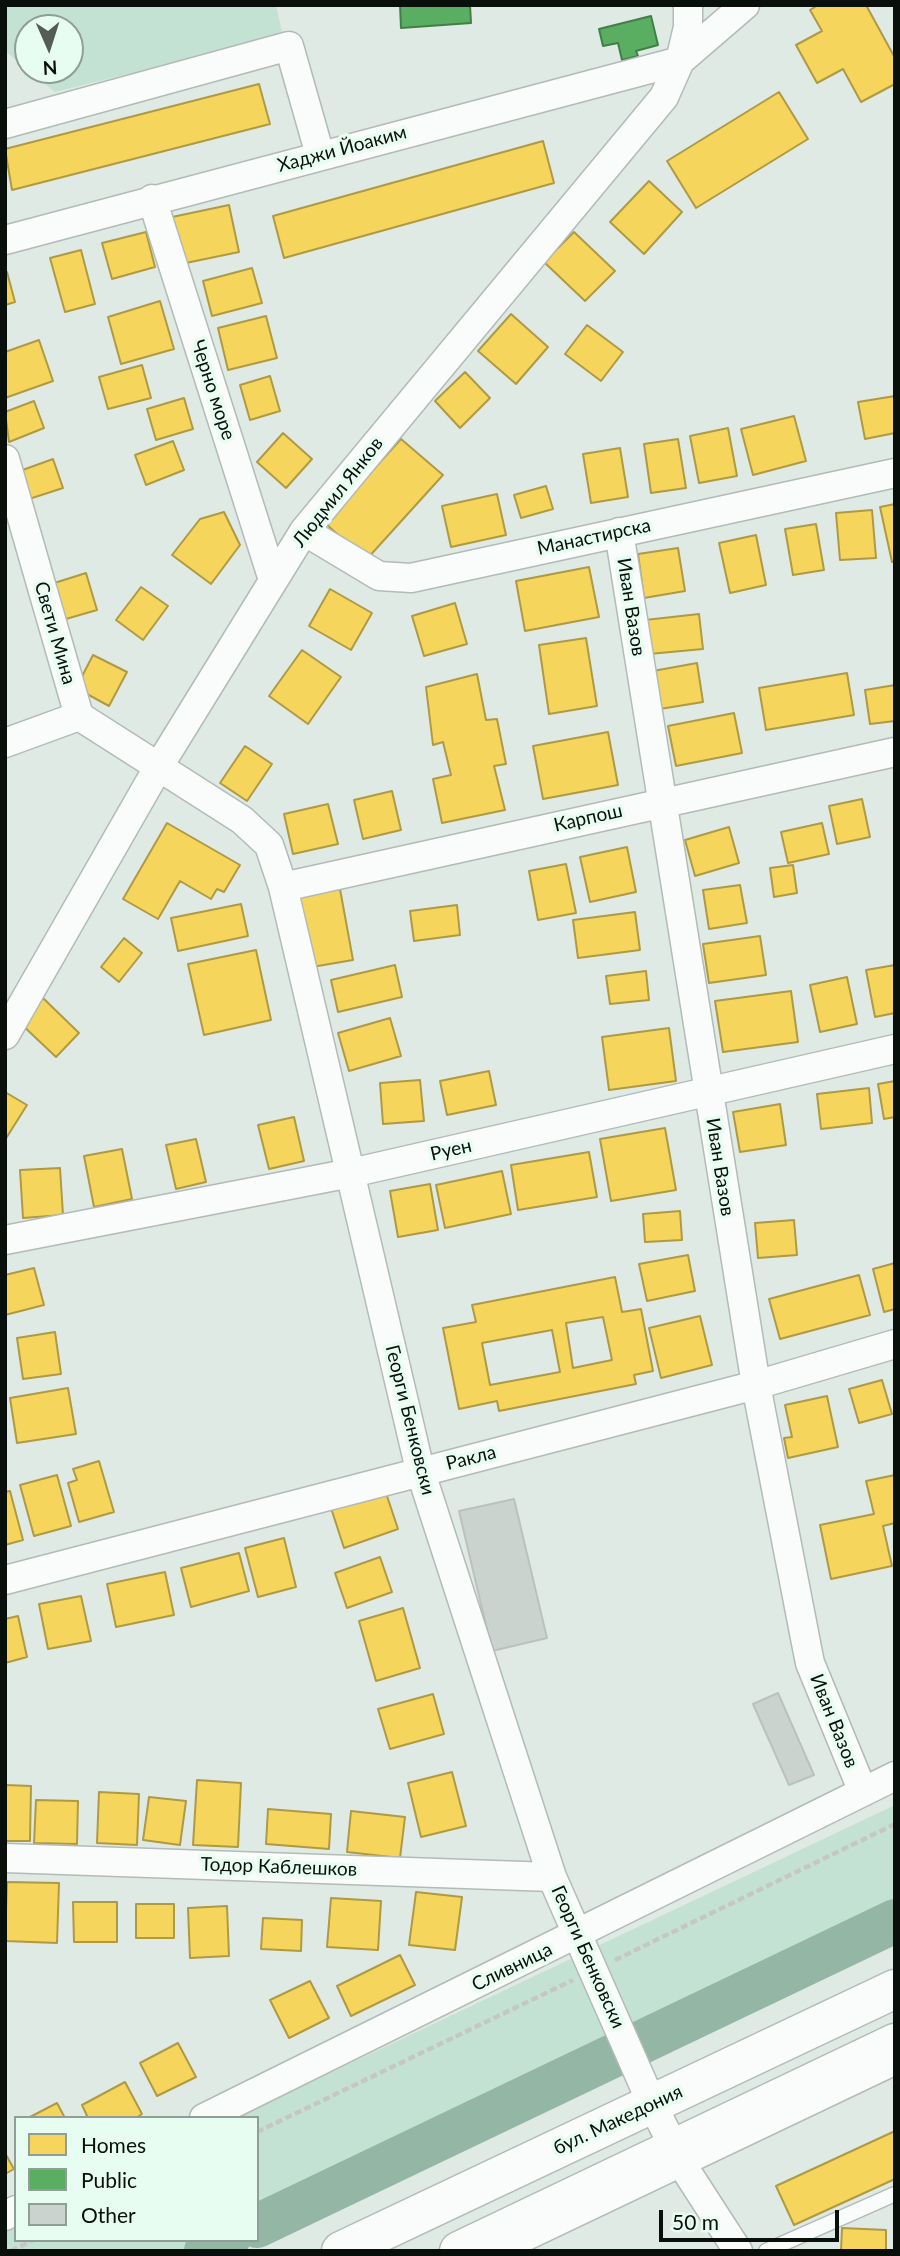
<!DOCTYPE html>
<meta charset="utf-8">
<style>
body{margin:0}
#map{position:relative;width:900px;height:2256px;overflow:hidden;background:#e0eae5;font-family:Lato,sans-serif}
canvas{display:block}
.frame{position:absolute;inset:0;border:7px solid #09100c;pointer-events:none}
.legend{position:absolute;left:14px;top:2116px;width:245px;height:126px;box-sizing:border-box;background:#e8fdf2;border:2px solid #8f9e96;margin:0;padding:9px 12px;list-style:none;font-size:21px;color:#09100c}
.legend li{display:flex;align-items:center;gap:14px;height:35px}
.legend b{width:35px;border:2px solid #8f9e96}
.north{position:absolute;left:14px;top:14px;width:70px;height:70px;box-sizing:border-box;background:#e8fdf2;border:2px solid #8f9e96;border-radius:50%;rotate:177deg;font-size:19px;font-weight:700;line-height:28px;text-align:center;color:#09100c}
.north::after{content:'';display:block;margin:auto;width:24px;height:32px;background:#545c58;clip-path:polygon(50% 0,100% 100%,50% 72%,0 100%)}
.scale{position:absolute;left:659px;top:2210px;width:180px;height:32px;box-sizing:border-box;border:4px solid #09100c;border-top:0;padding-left:9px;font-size:21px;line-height:24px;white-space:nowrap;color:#09100c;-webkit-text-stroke:5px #e8fdf2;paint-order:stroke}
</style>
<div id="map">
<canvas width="900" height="2256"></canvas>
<div class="frame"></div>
<ul class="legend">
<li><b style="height:19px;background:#f6d55c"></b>Homes</li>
<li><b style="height:19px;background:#5aae61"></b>Public</li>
<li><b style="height:19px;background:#cbd3cf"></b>Other</li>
</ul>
<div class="north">N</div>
<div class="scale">50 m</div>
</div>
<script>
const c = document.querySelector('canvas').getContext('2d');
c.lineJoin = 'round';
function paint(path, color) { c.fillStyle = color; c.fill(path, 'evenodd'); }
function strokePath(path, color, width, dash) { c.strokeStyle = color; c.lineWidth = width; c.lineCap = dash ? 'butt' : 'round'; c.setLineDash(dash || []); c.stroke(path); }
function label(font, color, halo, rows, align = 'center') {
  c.font = font + ' Lato,sans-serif'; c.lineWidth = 7; c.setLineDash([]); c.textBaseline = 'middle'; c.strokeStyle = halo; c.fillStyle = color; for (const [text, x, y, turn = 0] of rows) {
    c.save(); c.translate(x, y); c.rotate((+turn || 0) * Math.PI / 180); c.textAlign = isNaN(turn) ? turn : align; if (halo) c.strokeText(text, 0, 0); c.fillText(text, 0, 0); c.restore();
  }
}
paint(new Path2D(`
 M5,5H276L283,36L55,92L5,51ZM28,28H70V70H28Z
 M895,1805V1922L257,2227V2118H235Z
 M16,2221V2240H229L207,2251H5V2226Z`), '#c4e2d3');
const homes = new Path2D(`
 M818,5H866L895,58V84L861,102L843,69L817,83L796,45L822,31L810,10Z
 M259,84L270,124L12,190L5,149Z
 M779,92L808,139L696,208L667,161Z
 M543,141L554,183L284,258L273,216Z
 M649,181L682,212L644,254L610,222Z
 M229,205L239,252L181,264L172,217Z
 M146,232L155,267L112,279L102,243Z
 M574,232L615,271L585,301L544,262Z
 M81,250L95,304L65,312L50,258Z
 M252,268L262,303L212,316L203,281Z
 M7,272L15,302L5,305V273Z
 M160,301L174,349L121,364L108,317Z
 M511,314L548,347L516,384L478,351Z
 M266,316L277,358L228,370L218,328Z
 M587,325L623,352L601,381L565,354Z
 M39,340L53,381L5,398V352Z
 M142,365L151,398L108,409L99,377Z
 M465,372L490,398L460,428L435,401Z
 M270,376L280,411L250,420L240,385Z
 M895,396V433L865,439L858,402Z
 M184,398L193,429L156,440L147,409Z
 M34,401L44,428L9,442L5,412Z
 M794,416L806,461L753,475L741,429Z
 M728,428L737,476L699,483L690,436Z
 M283,433L312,459L286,488L257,462Z
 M401,439L443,475L366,560L325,523Z
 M678,439L686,488L651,493L644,444Z
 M173,441L184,470L146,485L135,455Z
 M620,448L628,497L591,503L583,454Z
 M53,459L63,488L26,500L17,472Z
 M546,486L553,509L521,518L514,495Z
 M497,494L506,535L451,547L442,506Z
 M895,504V562H892L880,507Z
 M872,510L876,558L840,560L836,513Z
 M224,512L240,545L211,584L172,555L200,519Z
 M816,524L824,570L793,575L785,529Z
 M756,535L766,585L730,593L719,543Z
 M678,548L685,591L644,598L638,554Z
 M589,567L599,617L525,631L516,581Z
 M86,573L97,610L59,621L48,585Z
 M141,587L168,606L143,640L116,620Z
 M330,589L372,613L351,650L309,626Z
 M455,603L467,644L424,656L412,616Z
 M699,614L703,649L649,654L645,620Z
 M586,638L597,706L549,714L539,645Z
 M302,650L341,677L308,724L269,696Z
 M93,655L127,672L109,706L76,688Z
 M697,663L703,702L660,709L653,671Z
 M847,673L854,715L766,730L759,688Z
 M477,674L486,720L497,719L506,764L494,766L505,810L442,823L433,779L451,775L443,742L433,745L426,687Z
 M895,685V721L870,724L865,690Z
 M734,713L742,753L676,766L668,726Z
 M608,732L618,785L543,799L533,746Z
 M245,746L272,764L247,801L220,783Z
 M392,791L401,830L363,839L354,800Z
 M862,799L870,837L837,844L829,806Z
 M328,804L338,844L293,854L284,814Z
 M167,823L240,865L224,892L217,889L211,899L180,881L158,919L123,899Z
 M822,823L829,854L788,863L781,832Z
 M729,827L739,863L695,876L685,840Z
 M627,847L636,892L590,902L580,857Z
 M566,864L576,913L538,920L529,871Z
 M793,865L797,893L774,897L770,868Z
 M740,885L747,923L709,929L703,890Z
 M340,889L353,960L306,968L293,898Z
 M241,904L248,936L178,951L171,918Z
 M457,905L460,935L414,941L410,911Z
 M635,912L640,950L578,958L573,920Z
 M760,936L766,975L709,983L703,944Z
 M124,938L142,953L119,982L101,967Z
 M256,950L271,1020L204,1035L188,964Z
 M395,965L402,997L338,1012L331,980Z
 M895,965V1013L875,1017L866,970Z
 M646,971L649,1000L610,1004L606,976Z
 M847,977L857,1024L820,1032L810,985Z
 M791,991L798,1042L723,1052L715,1001Z
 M43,998L79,1033L56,1057L19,1022Z
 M390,1018L401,1056L349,1071L338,1033Z
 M669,1028L676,1081L609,1090L602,1037Z
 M489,1071L496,1105L447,1115L440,1081Z
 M420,1080L424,1121L383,1124L380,1083Z
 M895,1081V1117L884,1119L878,1084Z
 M869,1088L872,1123L821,1129L817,1094Z
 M5,1092L27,1105L5,1140Z
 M780,1104L786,1145L740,1152L733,1112Z
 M294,1117L304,1161L269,1169L258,1125Z
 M665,1128L676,1190L611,1201L600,1139Z
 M196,1139L206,1182L176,1189L166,1145Z
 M122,1149L132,1199L94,1207L84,1156Z
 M589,1152L597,1197L518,1210L511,1165Z
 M60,1168L63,1215L23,1218L20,1170Z
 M502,1171L511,1214L445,1228L436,1185Z
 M430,1184L438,1230L398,1237L390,1191Z
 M680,1211L682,1240L645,1242L643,1214Z
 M794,1220L797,1255L758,1258L755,1223Z
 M688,1255L695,1291L647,1301L639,1264Z
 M895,1263V1309L884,1312L873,1269Z
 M34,1268L44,1305L5,1315V1275Z
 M859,1275L870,1315L780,1339L769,1299Z
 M615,1277L622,1312L641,1309L653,1371L634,1375L636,1384L499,1411L497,1401L459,1409L443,1328L476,1322L472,1305ZM603,1317L612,1360L573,1368L566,1323ZM552,1330L560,1372L490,1385L482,1343Z
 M700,1316L712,1365L661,1378L649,1328Z
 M55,1332L61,1374L23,1379L17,1338Z
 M882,1380L892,1414L859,1423L849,1389Z
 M68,1388L76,1434L17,1443L10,1398Z
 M827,1396L838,1447L788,1458L784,1438L792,1437L785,1405Z
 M99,1461L114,1512L79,1522L68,1483L77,1480L73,1469Z
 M57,1475L71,1526L34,1536L20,1485Z
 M895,1475V1523L883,1526L892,1566L831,1579L820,1525L874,1514L866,1481Z
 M385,1490L398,1529L344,1548L331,1508Z
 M10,1491L23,1540L5,1545V1492Z
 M284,1538L296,1587L258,1597L245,1548Z
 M239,1553L249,1591L191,1607L181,1568Z
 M380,1557L392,1592L347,1608L335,1573Z
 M165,1572L174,1615L116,1627L107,1584Z
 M81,1596L91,1641L48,1649L39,1604Z
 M403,1608L420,1668L376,1681L359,1621Z
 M18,1616L27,1657L5,1663V1619Z
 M433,1694L444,1734L390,1749L378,1709Z
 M452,1772L466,1826L421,1837L408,1783Z
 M197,1780L241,1783L238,1847L193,1845Z
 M5,1785L31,1786L30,1841H5Z
 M99,1792L139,1794L137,1845L97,1843Z
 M149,1797L186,1801L180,1845L143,1840Z
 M36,1800L78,1801L77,1844L34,1843Z
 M268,1809L331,1814L329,1849L266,1844Z
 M351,1811L405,1817L400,1858L347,1852Z
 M7,1882L59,1883L57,1943L5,1941Z
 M416,1892L462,1897L455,1950L409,1945Z
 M331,1898L381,1901L378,1950L327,1947Z
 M73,1902H117V1942H74Z
 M136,1904H174V1938H136Z
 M227,1906L229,1956L190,1958L188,1908Z
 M263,1918L302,1920L301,1951L261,1949Z
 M400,1955L415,1985L351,2016L337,1986Z
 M310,1981L329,2018L289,2038L270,2000Z
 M178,2043L196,2077L157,2096L140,2063Z
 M125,2082L142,2114L136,2118H88L82,2105Z
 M57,2103L65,2118H28Z
 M895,2131V2179L794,2225L776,2186Z
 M5,2153L14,2169L5,2174Z
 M842,2228L886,2230V2251H841Z`);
paint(homes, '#f6d55c');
strokePath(homes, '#af9a44', 2);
const public = new Path2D(`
 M400,5H470L471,23L401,28Z
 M651,16L658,45L636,51L638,56L622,60L618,43L603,46L599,29Z`);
paint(public, '#5aae61');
strokePath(public, '#427f48', 2);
strokePath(new Path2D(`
 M257,2226L895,1921
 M206,2251L228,2240`), '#94b7a5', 44);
const building = new Path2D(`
 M514,1499L547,1638L492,1651L459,1511Z
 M778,1693L814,1775L789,1785L753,1704Z`);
paint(building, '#cbd3cf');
strokePath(building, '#bac2be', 2);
const lane = new Path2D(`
 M511,2251L895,2068
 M766,2251L895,2194`);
const street = new Path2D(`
 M680,61L688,27V5
 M5,124L289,46L320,155
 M152,199L273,580
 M5,240L680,61
 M5,459L79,716L242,820L269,845L283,887L420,1470L552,1877L652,2104L685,2169L738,2251
 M304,531L379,576L411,578L895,473
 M619,532L756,1385L807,1648L810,1663L863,1792
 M5,743L79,716
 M283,887L895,752
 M5,1035L159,766L304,531L664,97L680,61L745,5
 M5,1240L351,1173L895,1049
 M5,1580L756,1385L895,1344
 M5,1858L552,1877
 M204,2118L895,1776
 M5,2216L16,2210`);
const secondary = new Path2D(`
 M341,2251L895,1989
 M459,2251L895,2043`);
strokePath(lane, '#b2bbb6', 17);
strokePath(street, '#b2bbb6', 31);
strokePath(secondary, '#b2bbb6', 41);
strokePath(new Path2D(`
 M615,1960L895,1824
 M257,2132L573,1980
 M11,2251L33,2240`), '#c4c7c6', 4.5, [7, 3.5]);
strokePath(lane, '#fafcfb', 14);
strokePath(street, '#fafcfb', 28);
strokePath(secondary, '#fafcfb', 38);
label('19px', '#09100c', '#e8fdf2', [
 ["Хаджи Йоаким",342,149,-15],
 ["Черно море",213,390,72],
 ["Людмил Янков",338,492,-52],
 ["Манастирска",594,537,-12],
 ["Иван Вазов",631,607,81],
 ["Свети Мина",55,633,74],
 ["Карпош",588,818,-13],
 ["Руен",451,1150,-13],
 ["Иван Вазов",720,1167,81],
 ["Георги Бенковски",410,1420,76],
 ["Ракла",471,1458,-14],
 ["Иван Вазов",834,1721,68],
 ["Тодор Каблешков",279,1867,2],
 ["Георги Бенковски",588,1957,66],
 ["Сливница",512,1967,-26],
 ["бул. Македония",618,2120,-25]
]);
</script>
